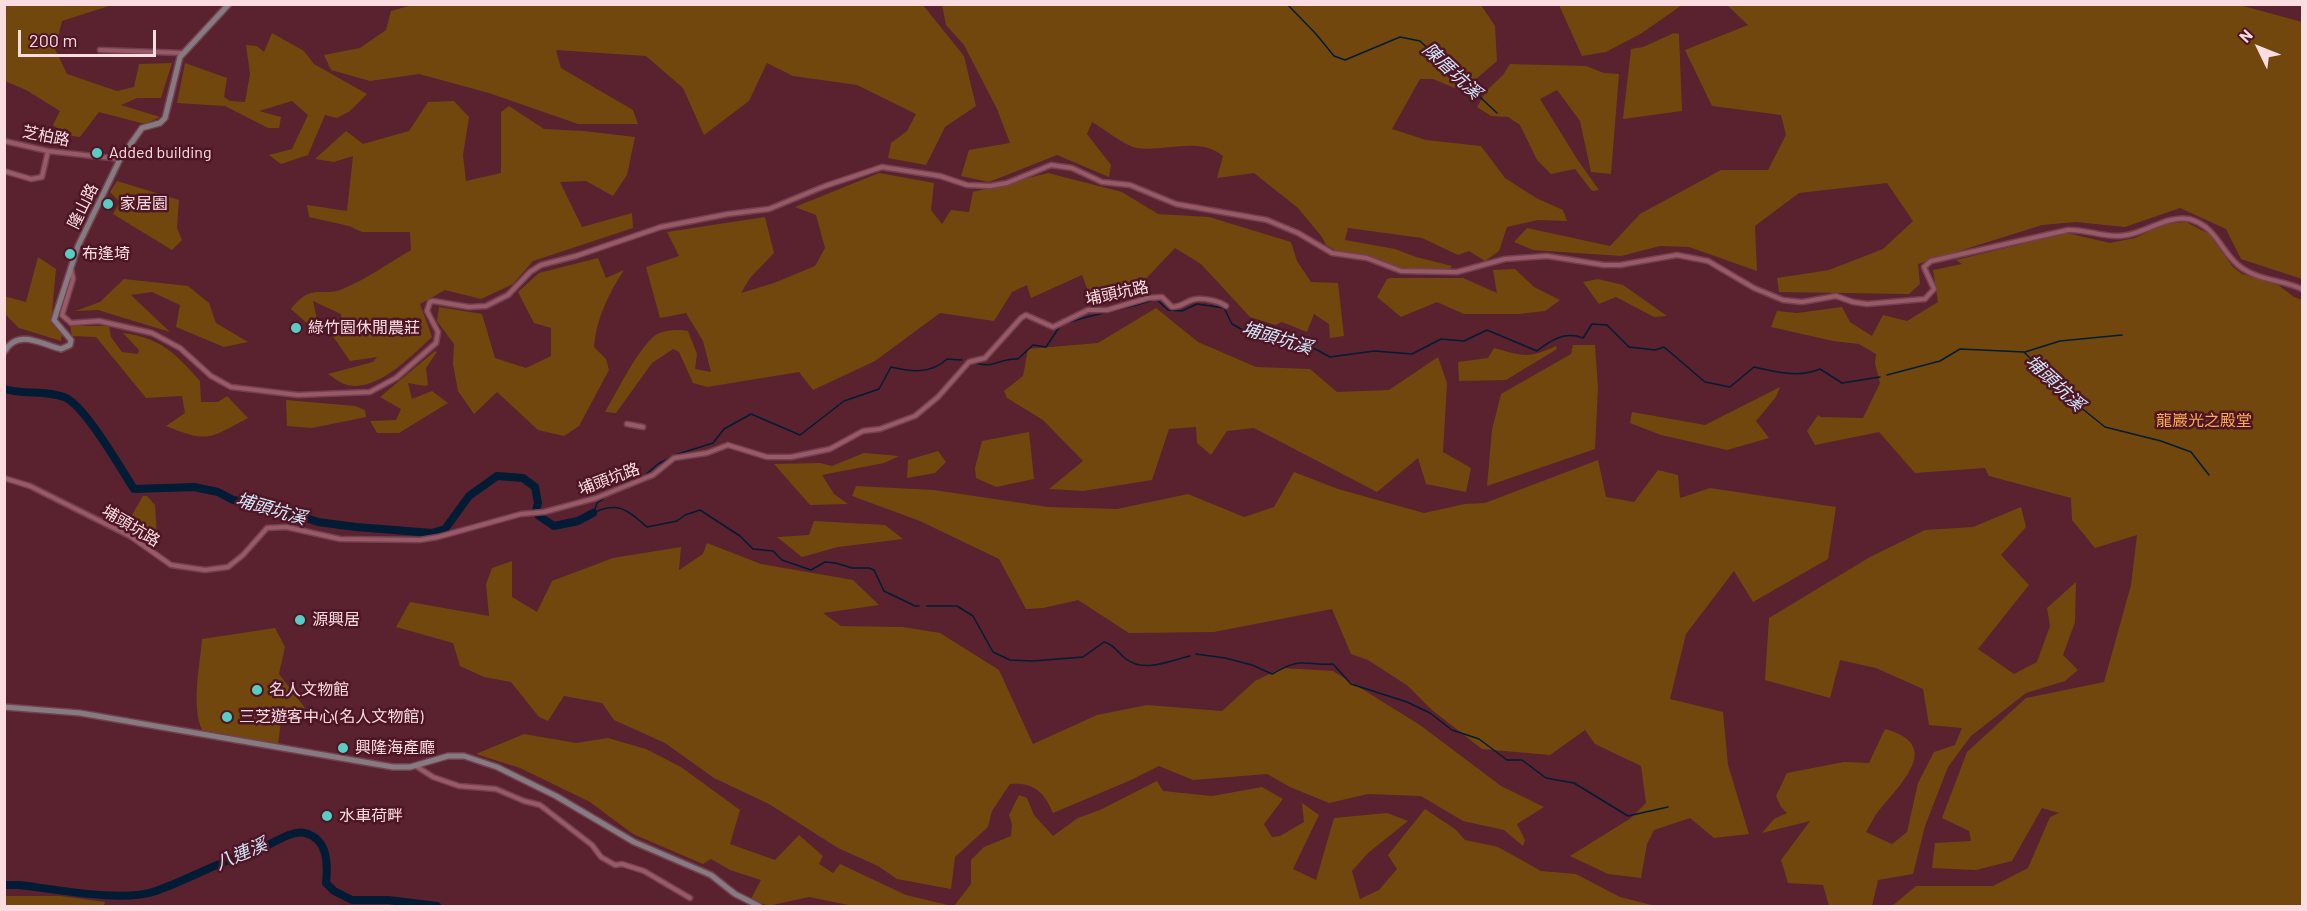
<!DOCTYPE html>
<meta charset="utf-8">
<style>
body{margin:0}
#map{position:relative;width:2307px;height:911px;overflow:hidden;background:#5a212f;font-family:Barlow,sans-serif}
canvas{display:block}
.frame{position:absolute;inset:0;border:6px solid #fbdde1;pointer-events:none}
.north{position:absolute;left:2229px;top:18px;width:60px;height:60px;-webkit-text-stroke:4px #4e1625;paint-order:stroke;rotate:313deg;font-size:16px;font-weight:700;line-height:24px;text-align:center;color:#fbdde1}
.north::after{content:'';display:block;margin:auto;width:21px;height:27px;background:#fbdde1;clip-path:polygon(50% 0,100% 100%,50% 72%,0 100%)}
.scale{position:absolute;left:18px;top:30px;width:138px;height:27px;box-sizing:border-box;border:3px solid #fbdde1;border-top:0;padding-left:8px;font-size:18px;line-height:21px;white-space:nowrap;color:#fbdde1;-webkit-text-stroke:4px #4e1625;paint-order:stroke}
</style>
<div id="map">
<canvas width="2307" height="911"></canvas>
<div class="frame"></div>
<div class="north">N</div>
<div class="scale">200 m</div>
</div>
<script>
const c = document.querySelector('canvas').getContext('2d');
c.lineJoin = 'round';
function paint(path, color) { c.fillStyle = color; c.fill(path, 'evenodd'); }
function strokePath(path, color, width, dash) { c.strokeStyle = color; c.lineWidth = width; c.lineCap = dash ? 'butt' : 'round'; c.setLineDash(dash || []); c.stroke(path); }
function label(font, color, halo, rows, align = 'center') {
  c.font = font + ' Barlow,"Noto Sans TC",sans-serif'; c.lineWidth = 5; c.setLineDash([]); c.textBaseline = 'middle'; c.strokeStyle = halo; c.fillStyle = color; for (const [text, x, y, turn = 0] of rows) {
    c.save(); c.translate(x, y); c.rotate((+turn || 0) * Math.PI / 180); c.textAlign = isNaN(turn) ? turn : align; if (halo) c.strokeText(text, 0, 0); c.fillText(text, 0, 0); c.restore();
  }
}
paint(new Path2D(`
 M2236,4L2302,22V279L2241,259L2226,229L2180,208L2125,227L2076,222L2042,225L1918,264L1920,284L1909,294L1779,292L1777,278L1829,270L1883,249L1913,221L1887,183L1799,193L1755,226L1757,271L1689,247L1660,246L1621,256L1533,250L1514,242L1527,228L1610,246L1640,214L1721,170H1768L1786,135L1781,115L1712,106L1685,50L1748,25L1727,5Z
 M4,5H112L62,21L55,49L67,74L117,91L134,87L139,64L172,63L161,98H137L121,105L160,117L145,124L99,112L80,137L67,135L53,125L60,111L26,90L5,81Z
 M412,5H923L964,56L976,106L945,127L926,165L888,158L891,143L907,131L916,114L857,85L793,76L767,63L749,101L704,135L683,88L646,56L556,50L561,68L633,110L638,124H578L489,93L419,74L370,81L331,70L324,55L360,48L386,30L391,11Z
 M942,5H1481L1495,26L1497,61L1462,91L1433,79H1420L1392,129L1426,140L1481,146L1505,178L1536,198L1563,210L1567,221L1538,220L1507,227L1499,251L1485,261L1469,251L1458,255L1422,238L1348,228L1345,240L1395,249L1416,257L1452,266L1450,269L1397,271L1365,258L1335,250L1326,245L1322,237L1298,208L1254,173L1217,178L1223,156C1199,136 1165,152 1137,148C1125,146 1103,128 1092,122L1087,134L1111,165L1109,177L1057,155L989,182L961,176L969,150L1010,143L997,109L964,45L946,25Z
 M1559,5H1682L1642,33L1606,52L1582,56Z
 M272,33L304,51L314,64L367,94L350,111L337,118L325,115L308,155L281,164L269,155L292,149L308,115L292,101L259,111L281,117L279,128H268L225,106L177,103L185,63L227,78L224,97L230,101L245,102L250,74L246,45L257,46L264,52Z
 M1674,33L1679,34L1682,111L1623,119L1631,49L1643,47Z
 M1510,64L1586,66L1604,73L1619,74L1611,174L1591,172L1580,121L1557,90L1540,99L1577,159L1599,190L1592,191L1575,169L1551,174L1537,160L1520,125L1508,117L1491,116L1477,107L1487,90L1503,75Z
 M454,101L469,117L463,155L466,181L501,173V112L509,106L544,129L584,131L635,137L627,175L613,196L586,181L560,182L582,227L632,213L633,228L533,261L513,284L481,299L445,290L420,304L432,337C411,356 375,395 344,384C339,382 333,377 328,374L373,362L377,357L350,361L332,335L342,328L341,314L313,301L317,319L308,324L291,309C313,281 321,299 345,288C368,278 389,263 411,250L410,232H362L349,226L309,217L307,205L347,211L353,156L334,162L315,159L346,131L363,144L409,131L428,102Z
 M879,173L934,183L931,210L942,224L951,210L969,212L973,192L1048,173L1122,192L1158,214L1209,217L1291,242L1297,261L1311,282L1338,283L1344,336L1330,338L1329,324L1314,314L1307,332L1282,322L1275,325L1250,317L1201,264L1175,248L1140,285L1090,296L1082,275L1031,298L1027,285L1012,292L994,321L940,313L875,361L813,390L799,372L707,387L693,383L679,352L673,349L652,363L616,413L605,412C618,390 634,356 652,338C660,330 677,329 688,331L697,354L695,369L711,372L703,341L686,313L660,318L646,267L679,256L667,232L765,217L774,253L750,278L741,293L774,283L815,266L825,248L816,215L795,207Z
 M117,181L179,200L177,228L182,240L172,250L113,214L120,202L110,192Z
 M2186,222L2209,234L2233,267L2242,274L2278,285L2294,297L2302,300V906H1892L1916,886H1993L2028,868L2050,817L2059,813L2042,808L2012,861L1976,870L1932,868L1935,843L1971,841L1969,831L1942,818L1967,752L2026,698L2104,682L2131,585L2137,535L2095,548L2072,520L2071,498L1989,476L1985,468L1915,473L1879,432L1815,445L1807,431L1818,415L1821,417L1863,418L1880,383L1875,363L1876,354L1859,344L1833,341L1771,327L1777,311L1797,313L1842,307L1850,322L1872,336L1883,315L1907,321L1938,302L1933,270L1962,264L1956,260L2067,233L2110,243L2135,238L2165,224Z
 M38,257L56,269L51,323L62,334L61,341L19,328L5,314L4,296L26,302Z
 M598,258L606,278L624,270C609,293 596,319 594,347L606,359L609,370L579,426L564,436L538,430L497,392L474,414L458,391L453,364L454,344L437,321L439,307L482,314L495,358L526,368L551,356V328L534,323L518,292L539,273Z
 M1515,269L1534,287L1560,300L1545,311L1519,314H1464L1437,302L1401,317L1377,297L1387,279L1390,278H1463L1497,293L1493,270Z
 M124,279L188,286L209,303L216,323L248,342L224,347L176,327L180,305L152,292L131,295L170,332L98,310L75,311L100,302Z
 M1598,279L1623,285L1667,316L1654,317L1616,297L1599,304L1583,282Z
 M1156,308L1198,342L1256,367L1310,369L1337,392L1389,390L1438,357L1447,383L1443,452L1471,468L1466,492L1426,484L1418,458L1377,492L1254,428L1227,431L1211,455L1197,443L1196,427L1169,429L1152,480L1083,491L1049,489L1083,461L1043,420L1007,398L1004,391L1023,376L1028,349L1098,343Z
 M70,326H109L111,337L122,352L138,354L139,350L123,333C161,338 175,353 200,381L201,402H218L227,396L248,418C208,439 209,443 166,426L185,413L182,396L146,398L96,337L72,336Z
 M1573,345H1595L1598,388L1595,449L1487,486L1492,430L1501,394L1571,354Z
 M1556,346L1557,349L1506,380L1459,381L1458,362L1488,358L1494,348C1523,356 1528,359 1556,346Z
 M435,351L437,352L426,368L428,385L425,386L408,383L412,399L432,391L448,403L399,433H377L370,421L396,420L401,409L380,397Z
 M1780,387L1776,397L1756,421L1769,438L1727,450L1661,435L1630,423L1632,412L1705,425Z
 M286,400L355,406L365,410L366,417L312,428L287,426Z
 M1029,432L1034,479L996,487L976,478L975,468L982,441Z
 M938,451L946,462L935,473L907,478L908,460Z
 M864,453L899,456L884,463L822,475L834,494L848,504L810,505L774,464L820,463L832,466Z
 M1598,460L1606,497L1634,502L1658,470L1678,475L1680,498L1710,488L1836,507L1828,559L1753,602L1734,571L1686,634L1670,699L1723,712L1728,765L1749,834L1714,838L1690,818L1654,830L1647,844L1641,878L1608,874L1570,856L1631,818L1646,803L1641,766L1595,744L1585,730L1550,755L1482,749L1432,710L1408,686L1368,660L1351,654L1332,609L1214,632L1129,633L1078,600L1043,608L1026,609L999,559L920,521L852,496L856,486L934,490L1048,507L1117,509L1188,494L1244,517L1274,507L1294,472L1338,489L1424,513L1465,504L1485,503Z
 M143,496H147L155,505L157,535V540L150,548L118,527L132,515Z
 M2021,507L2026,527L2001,555L2029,585L1978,649L2014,674L2037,662L2050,626L2047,608L2076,582L2075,622L2063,655L2078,670L2065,681L2026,693L1971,736L1948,767L1925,826L1913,874L1878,880L1872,906H1829L1823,885L1788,883L1781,860L1810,821L1762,833L1774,819L1787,813L1781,807L1776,796L1787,773L1844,762L1869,763L1885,729C1948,746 1894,789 1875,816C1872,821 1869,827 1866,832L1892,844L1907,832L1918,783L1934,752L1955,745L1962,728L1929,725L1923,689L1876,668L1840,660L1830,698L1765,680L1769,618L1870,557L1925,530L1973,527Z
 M814,521L885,525L903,539L838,547L802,557L777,537L809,535Z
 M707,543L761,564L853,580L879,605L823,613L841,626L903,627L940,633L999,670L1033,744L1097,715L1147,705L1222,711L1255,681L1282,668L1333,671L1420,725L1501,786L1544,807L1517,824L1525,840L1523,846L1504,830L1463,821L1421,796L1368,794L1329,803L1290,787L1267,774L1193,780L1159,766L1131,780L1053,813C1044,792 1034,782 1010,784L992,811L988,827L955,857L951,889L897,879L878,866L838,848L769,804L714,778L665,743L614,720L602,703L564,696L548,721L539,717L511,682L484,677L460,666L453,643L396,627L410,602L489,616L486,584L492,568L512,561V597L537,612L552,581L613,558L681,547L679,570L703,554Z
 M275,628L285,647L279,674L305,708L282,714L278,744L202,730C191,706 200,665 202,639Z
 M524,734L576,743L608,738L646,749L681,767L740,810L730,844L775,860L799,835L823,856L819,864L833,873L840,864L906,895L952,906H853L809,897L768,906L751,899L761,880L730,870L711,859L703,864L633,834L590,802L520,768L476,754Z
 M1157,781L1163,791L1212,796L1262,787L1283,799L1264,824L1272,837L1280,836L1304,822L1302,803L1319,815L1293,869L1316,880L1334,818L1387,813L1408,821L1368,853L1352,871L1360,899L1379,890L1397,869L1388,855L1425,809L1455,829L1465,840L1498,847L1541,871L1576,874L1620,897L1656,906H954L971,884V860L984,847L1011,836L1012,824L1009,815L1019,795L1027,798L1034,815L1053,836L1078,818L1100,810Z
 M5,896H60L105,902L104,905L5,906Z`), '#72470d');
strokePath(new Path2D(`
 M1287,4L1316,34L1334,56L1345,60L1400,37L1420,41L1497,113
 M2293,4L2302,5
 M1064,324C1094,313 1126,310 1156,299L1168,310L1182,311L1197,304L1224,308L1232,324L1243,330L1304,343L1330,357L1374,351L1412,354L1441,339L1464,341L1487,330L1537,351C1551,340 1565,331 1583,338L1592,324L1607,325L1629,347L1655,350L1664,347L1705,382L1730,387L1754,367C1775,372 1799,378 1820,369L1842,383L1880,377
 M2025,352L2060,341L2122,335
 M975,363C994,369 999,358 1018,359L1033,345L1046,347L1060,326
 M1887,375L1940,361L1960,349L2024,352L2069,398L2105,427L2161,441L2191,452L2209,475
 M618,487L624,482L643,477L658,464L678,454L713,443L724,429L751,414L800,435L844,401L879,389L891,367C911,372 931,374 947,359L962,360
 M594,512L597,503L603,499
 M593,513C619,501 627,510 647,527L677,521L685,515L700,510L740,536L753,549L773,551L782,560L811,570L825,562L836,563L852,568H869L874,570L884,591L915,606H919
 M927,606H957L973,616L993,652L1010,660L1033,661L1083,657L1104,642C1115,645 1117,652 1126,659C1144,673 1169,661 1190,656
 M1196,654L1225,658L1252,665L1272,674C1282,669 1292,662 1304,663C1315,663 1321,665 1333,664L1351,684L1407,702L1430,713L1452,730L1479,739L1507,760H1522L1546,778L1574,783L1628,816L1668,807`), '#011c34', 1.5);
strokePath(new Path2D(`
 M4,389C24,395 45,390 64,397C84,404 121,469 134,489L194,487L218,492L233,500L273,507L318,522L356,527L432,533L445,529L469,496L497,476L523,478L535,487L538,503L536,511
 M539,516L554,526L578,521L593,513
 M4,885H19C56,889 121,903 156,891C188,880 217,862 250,853C267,848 290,829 305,833C328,839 328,864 326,883L334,891L352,900H388L437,906`), '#011c34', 8);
const street = new Path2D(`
 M100,50L183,53
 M4,141L48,151L120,159
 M4,171L31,179L42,177L48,151
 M71,269L73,279L62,315L71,323L99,321L152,333L180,348L211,376L231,387L298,395L370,392L396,378L436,343L438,332L427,311L430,302L433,301L469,307L486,306L508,295L530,272L541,265L576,256L661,227L728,214L769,209L825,186L882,167L940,176L967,185L990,186L1007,183L1051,165L1072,168L1102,182L1130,185L1176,204L1267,220L1298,233L1332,253L1367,258L1401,271L1457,272L1505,259L1547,256L1604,265H1620L1677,255L1708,261L1754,288L1783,300L1802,302L1836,296L1853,302L1867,304L1925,299L1934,289L1924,267L1931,261L2068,230C2088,229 2106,239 2127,235C2146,232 2169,215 2189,219C2216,226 2220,250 2238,265C2257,281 2281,279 2302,289
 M627,424L643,427
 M4,478L30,486L130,536L171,565L205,570L228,567L243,555L267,528L286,527L340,539L420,540L438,537L521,514L544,512L596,498L653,475L674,458L707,453L728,445L767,457H791L830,449L863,431L880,429L915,416L938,397L969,362L985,358L1021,318L1026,315L1053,327L1088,310H1107L1148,298L1162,297L1172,307C1182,307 1187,300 1196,299C1205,298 1219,301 1226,306
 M416,766L433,777L459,786L496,789L524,801L540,805L592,845L601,857L615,865L622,864L644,871L690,898`);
const secondary = new Path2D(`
 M4,352C18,328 41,344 61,349L70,345L71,340L54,320L78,246L120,159L142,128L160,123L165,118L180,57L229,4
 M4,707L80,713L393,767H410L448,756H464L497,767L556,796L634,842L711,875L735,894L759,906`);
strokePath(street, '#724150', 7);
strokePath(secondary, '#724150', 8);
strokePath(street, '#995966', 4);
strokePath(secondary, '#857b81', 5);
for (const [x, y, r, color] of [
 [97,153,6,"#56cec3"],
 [108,204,6,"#56cec3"],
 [70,254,6,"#56cec3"],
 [296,328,6,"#56cec3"],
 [300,620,6,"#56cec3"],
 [257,690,6,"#56cec3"],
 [227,717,6,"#56cec3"],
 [343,748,6,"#56cec3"],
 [327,816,6,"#56cec3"]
]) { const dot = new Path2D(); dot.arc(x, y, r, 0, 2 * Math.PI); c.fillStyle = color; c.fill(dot); strokePath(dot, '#4e1625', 2); }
label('16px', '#fbdde1', '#4e1625', [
 ["芝柏路",46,136,11],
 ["隆山路",83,206,-64],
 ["埔頭坑路",1117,293,-12],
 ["埔頭坑路",609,479,-20],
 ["埔頭坑路",131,526,31]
]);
label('16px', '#fbdde1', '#4e1625', [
 ["Added building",109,153],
 ["家居園",120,204],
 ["布逢埼",82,254],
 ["綠竹園休閒農莊",308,328],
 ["源興居",312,620],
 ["名人文物館",269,690],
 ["三芝遊客中心(名人文物館)",239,717],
 ["興隆海產廳",355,748],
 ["水車荷畔",339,816]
], 'left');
label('16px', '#fbad51', '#4e1625', [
 ["龍巖光之殿堂",2204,421]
]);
label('italic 18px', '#d2e6fa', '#4e1625', [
 ["陳厝坑溪",1452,71,43],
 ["埔頭坑溪",1277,338,17],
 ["埔頭坑溪",2055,383,43],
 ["埔頭坑溪",271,509,16],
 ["八連溪",241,854,-23]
]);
</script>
